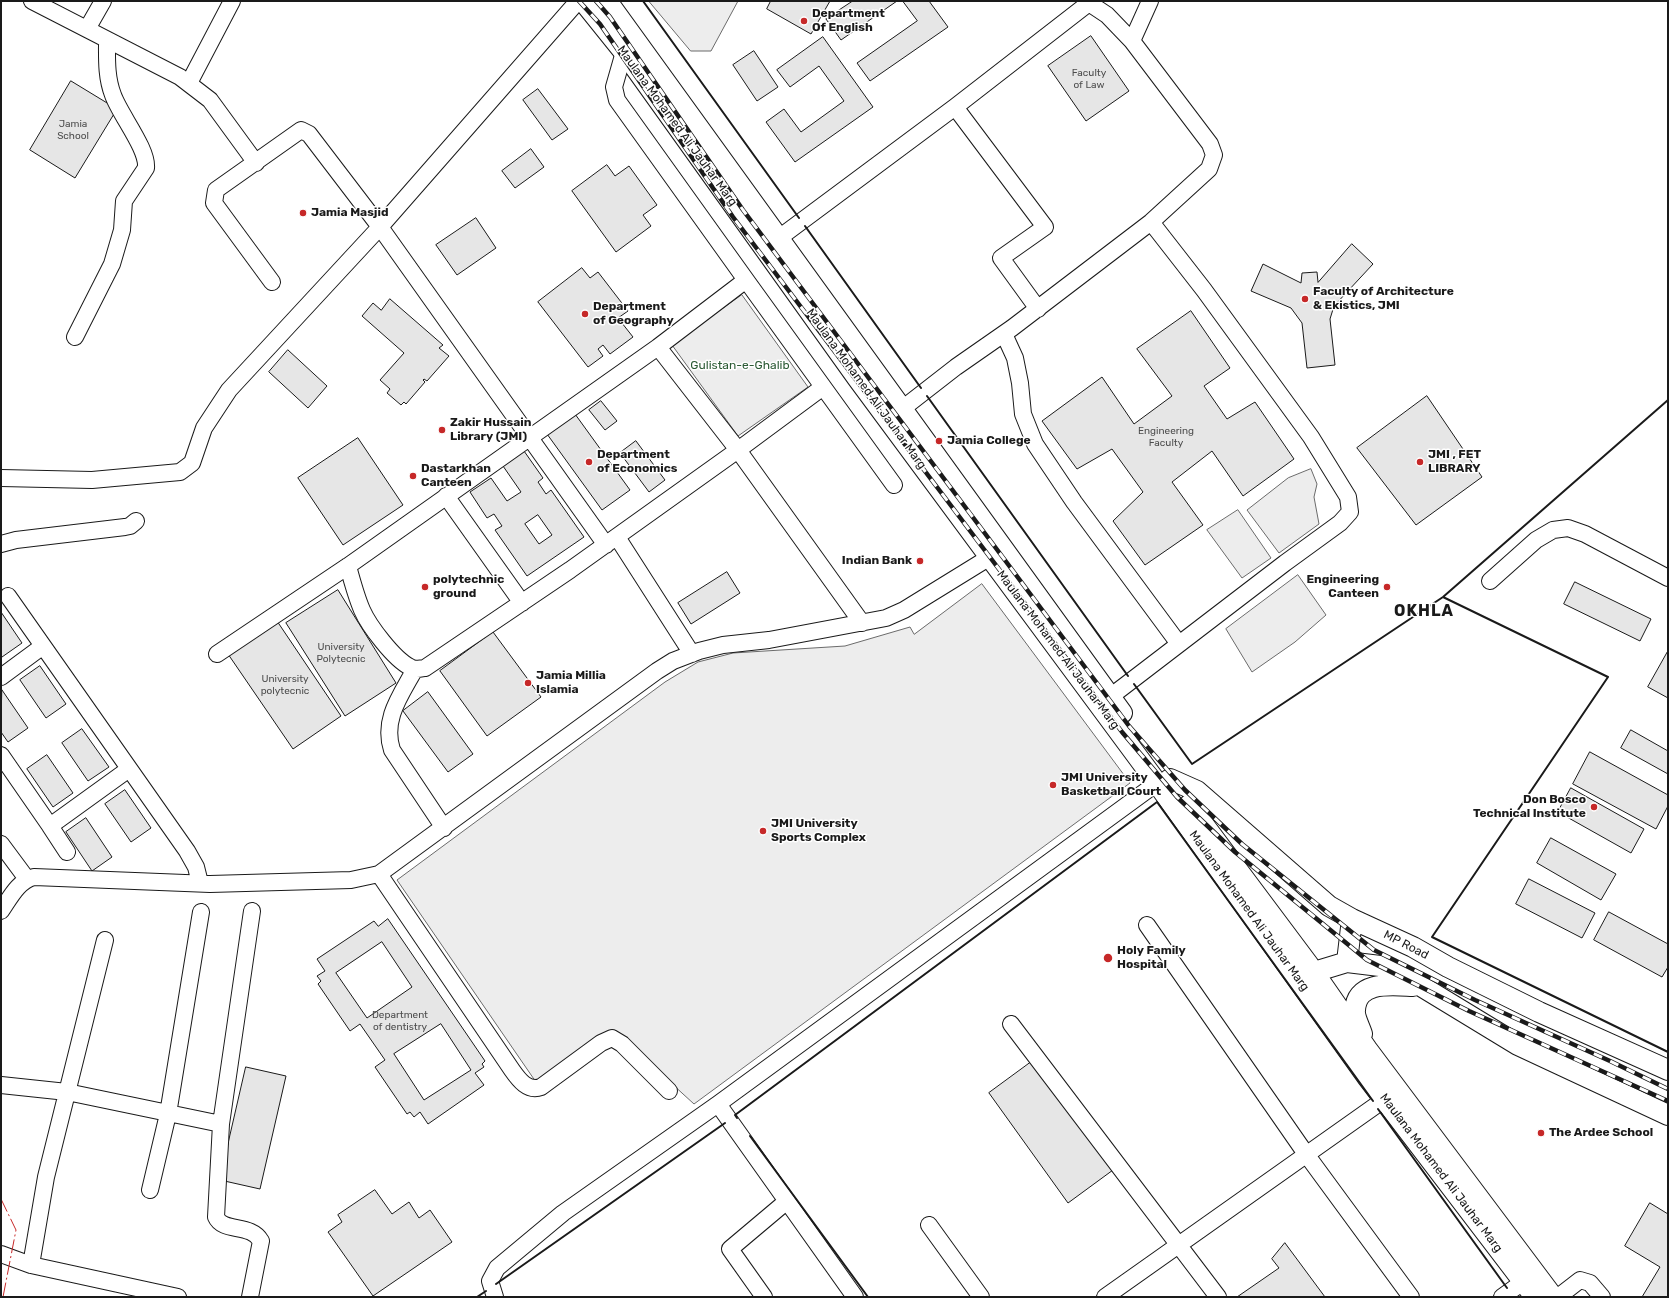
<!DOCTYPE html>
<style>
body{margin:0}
#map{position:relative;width:1669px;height:1298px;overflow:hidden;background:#fff;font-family:Rubik,sans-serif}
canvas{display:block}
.frame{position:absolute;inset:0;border:2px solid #1a1a1a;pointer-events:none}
</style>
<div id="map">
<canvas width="1669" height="1298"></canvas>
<div class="frame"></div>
</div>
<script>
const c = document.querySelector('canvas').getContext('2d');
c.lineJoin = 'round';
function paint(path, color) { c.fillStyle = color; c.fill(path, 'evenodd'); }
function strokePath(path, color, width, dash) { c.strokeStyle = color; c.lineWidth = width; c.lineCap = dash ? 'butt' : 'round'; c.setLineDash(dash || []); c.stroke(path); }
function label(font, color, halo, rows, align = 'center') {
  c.font = font + ' Rubik,sans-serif'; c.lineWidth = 3; c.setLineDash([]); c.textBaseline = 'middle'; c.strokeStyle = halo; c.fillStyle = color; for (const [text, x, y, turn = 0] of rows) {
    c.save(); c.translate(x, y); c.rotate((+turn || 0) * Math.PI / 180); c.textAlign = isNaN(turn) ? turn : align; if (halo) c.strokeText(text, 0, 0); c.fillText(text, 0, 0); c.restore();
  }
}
const built = new Path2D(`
 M649,1H738L711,51H691Z
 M742,295L808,387L738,436L672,345Z
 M1311,469L1317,484L1314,497L1319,524L1279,553L1247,510L1288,478Z
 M1238,510L1271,558L1242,578L1207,530Z
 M1298,575L1326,615L1295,642L1252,672L1226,629Z
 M982,584L1130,783L694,1104L613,1030L538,1085L397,880L665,682L698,662L733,653L845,646L910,627L914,634Z`);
paint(built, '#ededed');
strokePath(built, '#6a6a6a', 1);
const building = new Path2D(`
 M771,1H830L811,34L767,9Z
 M853,1H897L841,40L826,19Z
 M903,1H929L948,27L870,81L857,63L917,21Z
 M1091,36L1129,91L1086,121L1048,66Z
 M823,37L873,107L795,162L766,122L784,109L801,132L844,101L819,66L790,87L777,70Z
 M754,51L778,87L757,101L733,65Z
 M71,81L117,109L75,178L30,150Z
 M538,89L568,129L552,140L523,100Z
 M531,149L544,167L515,188L502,171Z
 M607,165L615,176L629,166L657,205L643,215L651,226L616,252L572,191Z
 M476,218L496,248L457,275L436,245Z
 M1352,244L1373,264L1334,306L1330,319L1335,365L1307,368L1302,323L1291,308L1251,291L1263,264L1301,283L1302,273L1317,272L1318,282Z
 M582,268L590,278L598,272L628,311L618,318L633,337L610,354L603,345L598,349L603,356L588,367L538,302Z
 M390,299L443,345L439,348L449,356L427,381L424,379L423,380L425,382L406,404L404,402L401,405L387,393L390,389L380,380L404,353L362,316L373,303L381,310Z
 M1191,311L1230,368L1204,386L1227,419L1255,402L1294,459L1243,496L1212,451L1172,482L1203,525L1145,565L1113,521L1143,492L1112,449L1077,469L1042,421L1102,377L1134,424L1172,396L1137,349Z
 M288,350L327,386L308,408L269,372Z
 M1427,396L1482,477L1416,525L1357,448Z
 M601,401L617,421L605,430L589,410Z
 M575,414L630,490L602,510L547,434Z
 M358,438L403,505L343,545L298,478Z
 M636,441L665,480L649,492L620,453Z
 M524,451L543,478L538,482L546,494L551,490L584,537L527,576L495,530L502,526L494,514L487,518L470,492L491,478L507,501L521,492L503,466ZM538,515L552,535L539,544L525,524Z
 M727,572L740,593L691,624L678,603Z
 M1575,582L1651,619L1640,641L1564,604Z
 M338,590L396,683L345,716L286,623Z
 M1,612L22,643L2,657L1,656Z
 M277,621L341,716L293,749L228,654Z
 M493,632L541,697L487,736L440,671Z
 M1668,651V698L1648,687Z
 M40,666L66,704L46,718L20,680Z
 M2,690L28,728L8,742L1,732Z
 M428,692L473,754L448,772L403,711Z
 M82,729L109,767L88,781L62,743Z
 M1631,730L1668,751V774L1621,748Z
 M1590,752L1668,795V806L1656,829L1573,784Z
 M47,755L73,793L53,807L27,769Z
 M1571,788L1644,829L1631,853L1558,812Z
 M125,790L151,828L131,842L105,804Z
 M86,818L112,857L92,871L66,832Z
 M1551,838L1616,874L1601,900L1537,863Z
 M1529,879L1595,913L1582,938L1516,904Z
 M1609,912L1668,944V967L1662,977L1594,940Z
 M388,919L485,1061L482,1064L484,1067L475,1073L484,1085L428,1124L420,1112L414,1117L410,1112L407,1114L375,1067L385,1060L360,1024L350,1031L318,984L321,981L317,976L325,971L317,959L374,921L378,926ZM382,942L412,987L367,1018L336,973ZM441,1024L471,1070L424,1100L394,1054Z
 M1034,1060L1113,1170L1068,1203L989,1093Z
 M246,1067L286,1076L260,1189L220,1180Z
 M375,1190L392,1214L409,1202L419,1218L430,1210L452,1242L373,1296L328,1232L342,1222L338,1215Z
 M1650,1203L1668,1214V1297H1642L1660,1267L1625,1246Z
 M1285,1243L1325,1297H1237L1279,1268L1272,1259Z`);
paint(building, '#e6e6e6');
strokePath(building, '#1a1a1a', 1);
const minor = new Path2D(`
 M32,1L180,77L210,100L256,163
 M87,29L103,1
 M1132,41L1150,1
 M189,83L232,1
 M955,107L1045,227L1001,258L1038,309
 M779,238L955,107L1089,3
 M746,280L894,485
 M272,282L214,203L216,190L301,130L309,134L380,227L606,545
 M1004,334L1015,358L1020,383L1023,414L1035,444L1074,502L1179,644
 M75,337L112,264L122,230L124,201L146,168C148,149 120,115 113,95C106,77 107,58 107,40
 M658,347L738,450L862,623
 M902,409L956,367L1012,328L1151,222L1209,169L1214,155L1210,144L1132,41L1107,15L1086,1
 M1,478L92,480L180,472L192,463L204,428L229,390L380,227L578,1
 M446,496L522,603
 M617,537L692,654
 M1,544L16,540L125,527L130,526L136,521
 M348,566C352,581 356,596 362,610C369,626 394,659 410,667C415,670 419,669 425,668L570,570L738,450L823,387
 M1490,581L1536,540L1553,530L1568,528L1585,534L1668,578
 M8,596L187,851L196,867L200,883
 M217,654L348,566L658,347L746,280L617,100L614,87L624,52
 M415,669C401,695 382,719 392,750L444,828
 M1,677L43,646
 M1110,697L1285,563L1340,523L1350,512L1348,497L1311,437L1204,290L1151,222
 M1,755L50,826L129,769
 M50,826L67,852
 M1,844L27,879
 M379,874L512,1070C519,1080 528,1092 541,1087L601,1043L612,1038L622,1044L669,1091
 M1,911C10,898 18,881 34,877L210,884L351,880L379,874L657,671L673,661L699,651L723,645L769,640L886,618L904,610L990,557
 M1147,925L1306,1154L1411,1297
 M1011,1024L1218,1297
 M1,1085L67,1092L221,1124
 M718,1104L855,1297
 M150,1190L168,1114L201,912
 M929,1225L981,1297
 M1,1254L31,1265L178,1297
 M31,1265L46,1177L105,940
 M250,1297L261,1241C251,1223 223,1233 216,1217L221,1124L252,911
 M495,1297L490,1281L497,1268L563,1213L718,1104L1157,783
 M764,1297L730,1249L787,1201
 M1105,1297L1385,1099
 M1502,1297L1523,1282
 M1558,1297L1580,1280L1590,1283L1602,1297`);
const major = new Path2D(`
 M583,1L624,52L858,379L1157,783L1368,1078L1535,1297
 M607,1L1122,713
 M1160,787L1170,779L1197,791L1329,906L1352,919L1413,947L1448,967L1539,1012L1668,1070
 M1189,805L1308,964L1367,1049L1553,1297
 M1347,962L1352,919
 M1305,979L1314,972L1347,962L1380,966L1421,986L1518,1045L1668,1115
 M1362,1034C1360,1027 1354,1017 1355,1010C1357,980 1392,985 1413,986`);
strokePath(minor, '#1a1a1a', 18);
strokePath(major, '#1a1a1a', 22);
strokePath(minor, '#fff', 16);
strokePath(major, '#fff', 20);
const rail = new Path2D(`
 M579,1L600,24L733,217L1122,732L1177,797L1235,852L1367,960L1469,1011L1668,1101
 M596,1L610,17L743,210L1129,726L1185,790L1242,844L1374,950L1475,1000L1610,1061L1668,1089`);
strokePath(rail, '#1a1a1a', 4.5);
strokePath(rail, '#fff', 3, [9]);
strokePath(new Path2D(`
 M643,1L799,218
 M805,226L921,388
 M927,396L1128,676
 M1443,597L1608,677L1432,937L1668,1052
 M1134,684L1192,764L1443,597L1668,400
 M1378,1109L1507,1288
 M737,1118L735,1115L1157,802L1373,1101
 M750,1136L868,1297
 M496,1284L725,1123
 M477,1297L486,1291`), '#1a1a1a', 2);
strokePath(new Path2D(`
 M1,1199L16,1230L3,1297`), '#c62828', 1, [14, 3, 2, 3]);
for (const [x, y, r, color] of [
 [804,21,4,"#c62828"],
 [303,213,4,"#c62828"],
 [1305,299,4,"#c62828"],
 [585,314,4,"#c62828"],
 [442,430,4,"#c62828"],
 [939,441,4,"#c62828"],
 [589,462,4,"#c62828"],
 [1420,462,4,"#c62828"],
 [413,476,4,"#c62828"],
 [920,561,4,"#c62828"],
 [425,587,4,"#c62828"],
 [1387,587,4,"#c62828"],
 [528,683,4,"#c62828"],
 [1053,785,4,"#c62828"],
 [1594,807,4,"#c62828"],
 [763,831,4,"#c62828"],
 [1108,958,5,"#c62828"],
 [1541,1133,4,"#c62828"]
]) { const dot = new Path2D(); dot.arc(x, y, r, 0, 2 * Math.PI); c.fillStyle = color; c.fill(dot); strokePath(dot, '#fff', 1.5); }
label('10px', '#4d4d4d', null, [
 ["Faculty",1089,73],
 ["of Law",1089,85],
 ["Jamia",73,124],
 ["School",73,136],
 ["Engineering",1166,431],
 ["Faculty",1166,443],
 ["University",341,647],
 ["Polytecnic",341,659],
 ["University",285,679],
 ["polytecnic",285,691],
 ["Department",400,1015],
 ["of dentistry",400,1027]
]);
label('bold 12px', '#1a1a1a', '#fff', [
 ["Department",812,14],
 ["Of English",812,28],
 ["Jamia Masjid",311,213],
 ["Faculty of Architecture",1313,292],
 ["& Ekistics, JMI",1313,306],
 ["Department",593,307],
 ["of Geography",593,321],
 ["Zakir Hussain",450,423],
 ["Library (JMI)",450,437],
 ["Jamia College",947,441],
 ["Department",597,455],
 ["of Economics",597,469],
 ["JMI , FET",1428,455],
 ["LIBRARY",1428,469],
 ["Dastarkhan",421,469],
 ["Canteen",421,483],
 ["Indian Bank",912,561,"right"],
 ["polytechnic",433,580],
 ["ground",433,594],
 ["Engineering",1379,580,"right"],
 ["Canteen",1379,594,"right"],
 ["Jamia Millia",536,676],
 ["Islamia",536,690],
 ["JMI University",1061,778],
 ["Basketball Court",1061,792],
 ["Don Bosco",1586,800,"right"],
 ["Technical Institute",1586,814,"right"],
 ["JMI University",771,824],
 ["Sports Complex",771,838],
 ["Holy Family",1117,951],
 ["Hospital",1117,965],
 ["The Ardee School",1549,1133]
], 'left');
label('12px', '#1a1a1a', '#fff', [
 ["Maulana Mohamed Ali Jauhar Marg",677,126,54],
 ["Maulana Mohamed Ali Jauhar Marg",866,389,54],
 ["Maulana Mohamed Ali Jauhar Marg",1058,650,53],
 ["Maulana Mohamed Ali Jauhar Marg",1249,911,54],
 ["MP Road",1406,945,27],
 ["Maulana Mohamed Ali Jauhar Marg",1441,1173,53]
]);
label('12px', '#2b5a34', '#fff', [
 ["Gulistan-e-Ghalib",740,366]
]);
c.letterSpacing = '1px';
label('bold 16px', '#1a1a1a', '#fff', [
 ["OKHLA",1424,611]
]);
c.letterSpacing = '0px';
</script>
